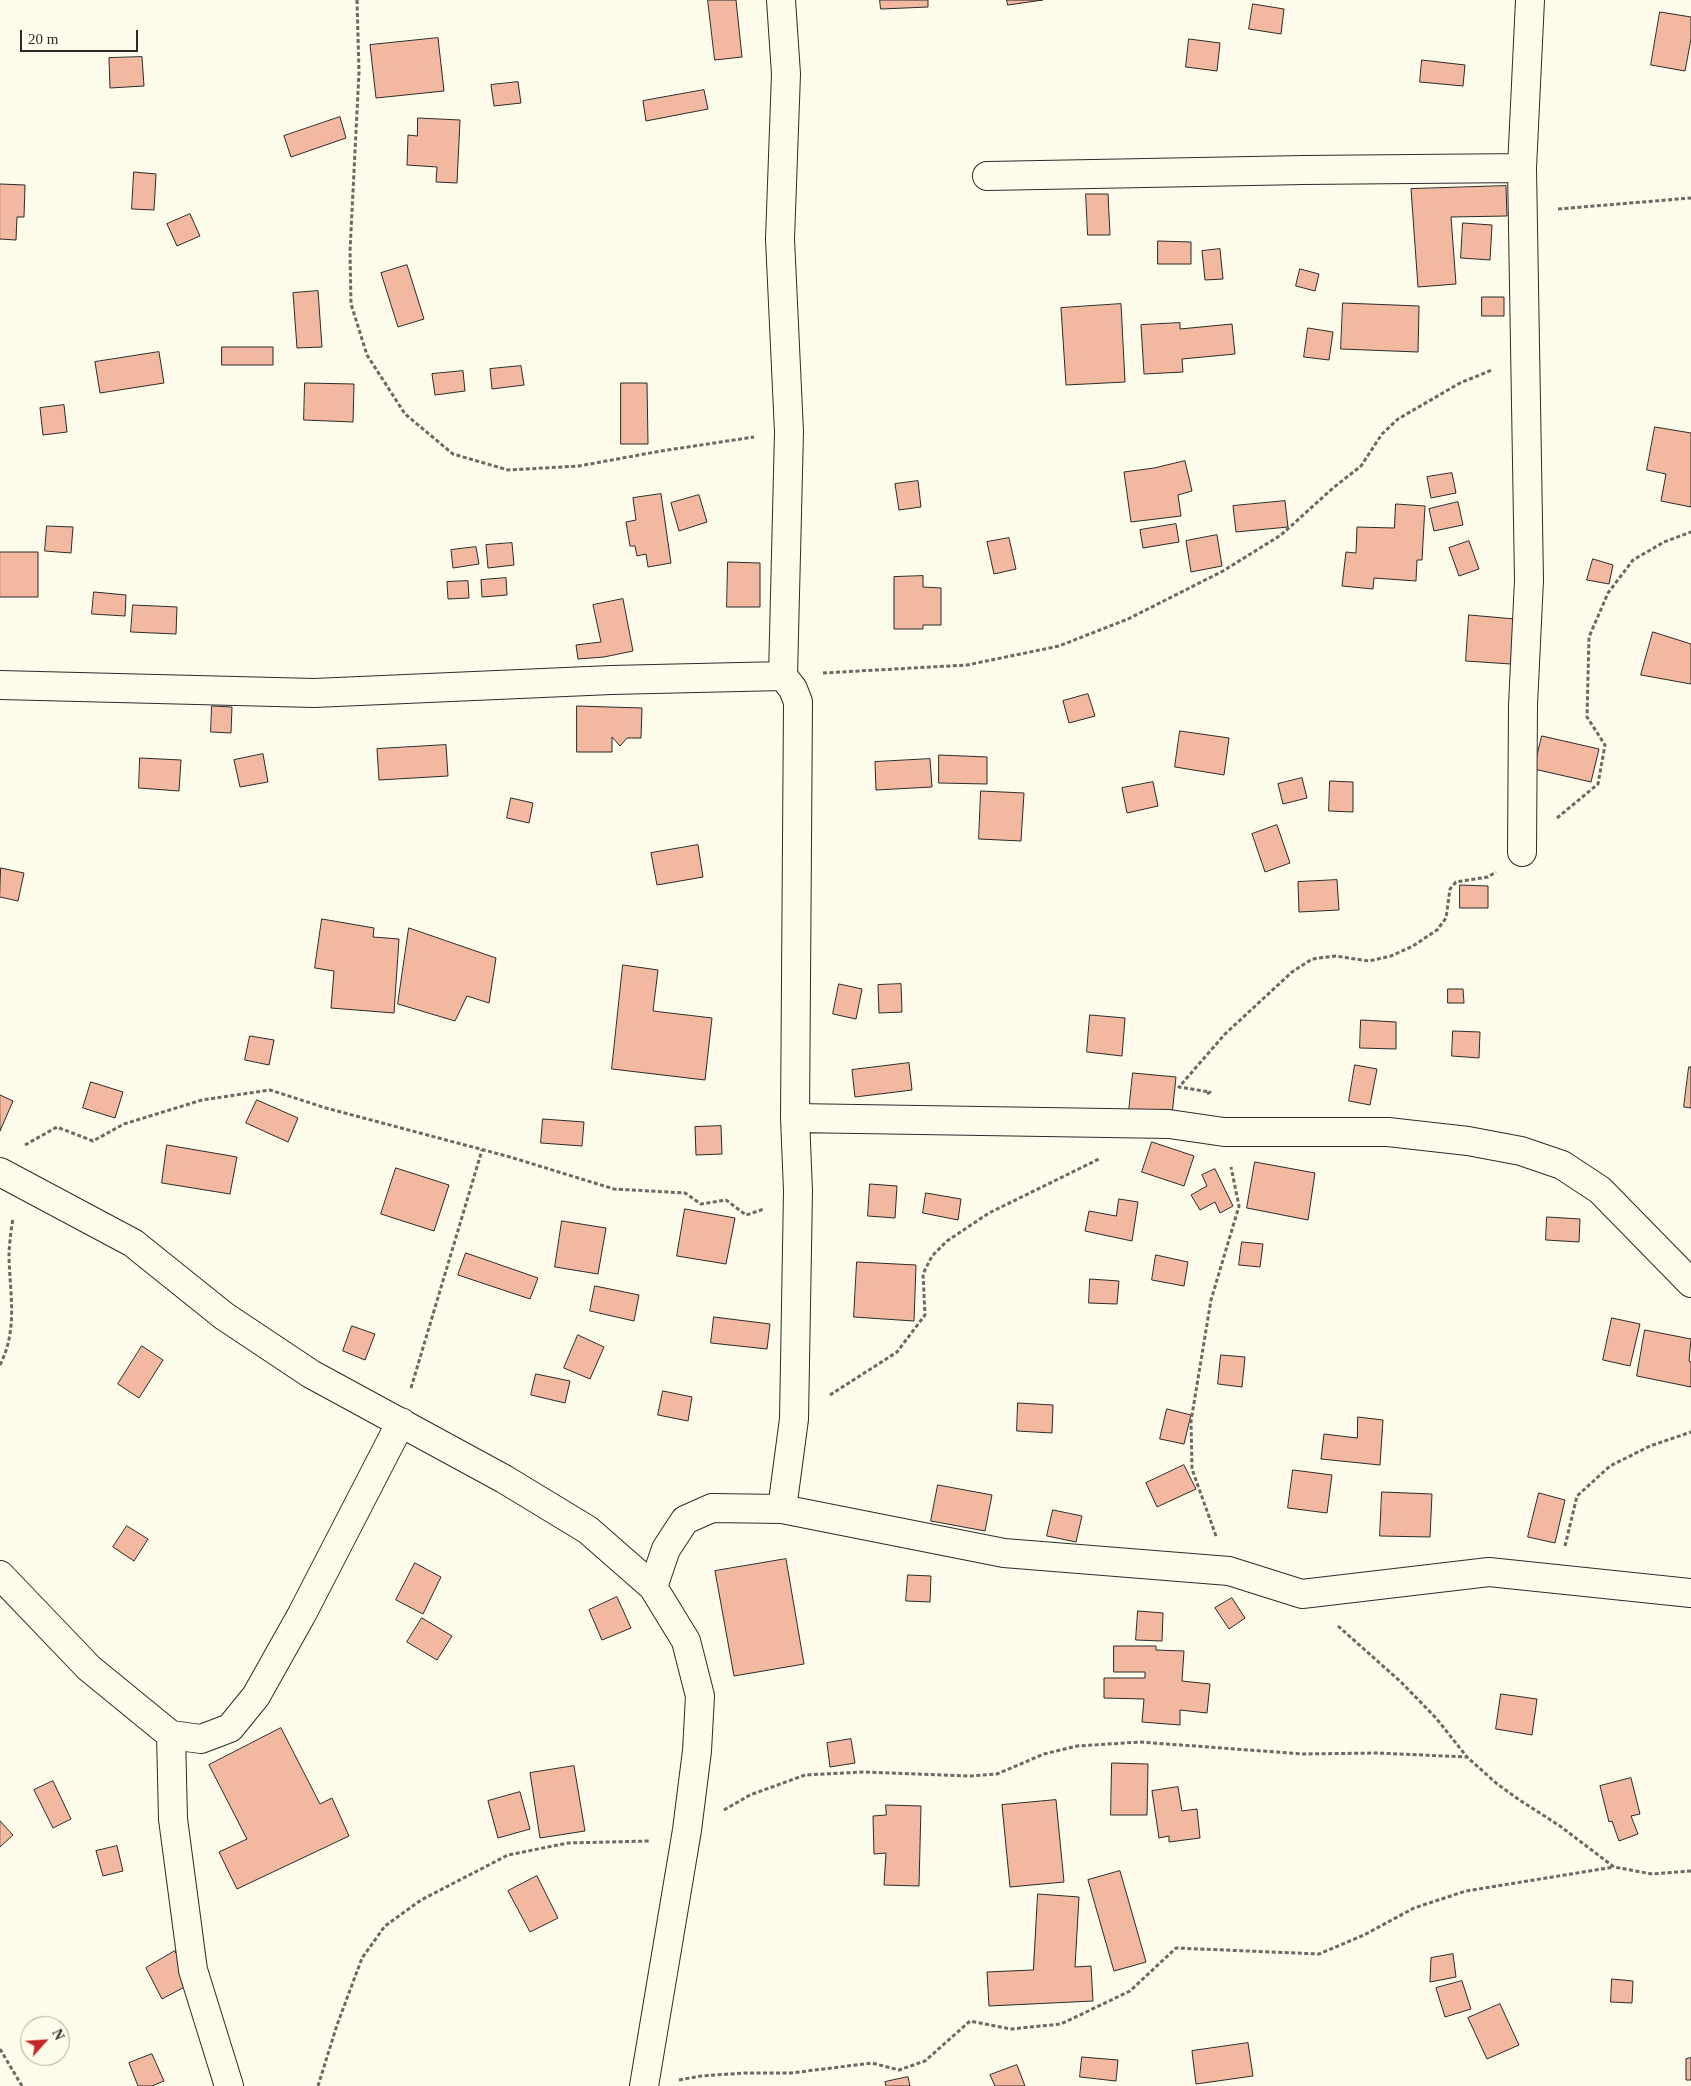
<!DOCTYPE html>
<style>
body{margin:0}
#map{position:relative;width:1691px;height:2086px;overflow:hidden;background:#fdfbea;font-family:"Times New Roman",serif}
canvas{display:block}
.north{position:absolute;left:20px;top:2016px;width:50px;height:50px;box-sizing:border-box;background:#fdfbea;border:1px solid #a9a89e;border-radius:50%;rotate:64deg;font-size:14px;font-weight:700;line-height:20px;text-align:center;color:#2b2b2b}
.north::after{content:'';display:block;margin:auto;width:18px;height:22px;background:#c62828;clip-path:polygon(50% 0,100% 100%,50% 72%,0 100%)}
.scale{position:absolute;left:20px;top:30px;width:118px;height:22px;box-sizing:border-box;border:2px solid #2b2b2b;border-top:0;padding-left:6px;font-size:15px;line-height:18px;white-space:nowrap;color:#2b2b2b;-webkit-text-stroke:4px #fdfbea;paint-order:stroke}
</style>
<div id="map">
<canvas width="1691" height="2086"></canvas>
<div class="north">N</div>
<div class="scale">20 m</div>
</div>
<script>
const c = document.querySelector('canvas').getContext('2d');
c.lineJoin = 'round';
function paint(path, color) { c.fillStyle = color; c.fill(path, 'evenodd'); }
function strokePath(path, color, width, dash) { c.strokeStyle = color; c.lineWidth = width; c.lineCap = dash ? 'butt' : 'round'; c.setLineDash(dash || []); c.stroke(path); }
const building = new Path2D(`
 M708,0H736L742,57L715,60Z
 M880,0H928V7L881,9Z
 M1007,0H1043L1008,5Z
 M1253,4L1284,9L1281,34L1249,29Z
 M1660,12L1691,17V39L1685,71L1651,65Z
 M438,38L444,91L376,98L370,45Z
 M1189,39L1220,43L1217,71L1186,67Z
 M142,57L144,86L110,88L109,58Z
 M1422,60L1465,65L1463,86L1420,82Z
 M518,82L521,103L494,106L491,85Z
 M704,90L708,109L646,121L643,101Z
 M340,117L346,138L291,157L284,136Z
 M418,118L460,120L457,183L436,182L437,167L407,165L408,135L417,136Z
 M134,172L156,174L154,210L132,209Z
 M0,184L25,185L24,217H17L16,240L0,239Z
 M1506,186L1507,216L1451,217L1456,284L1418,287L1411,189Z
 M1086,194H1108L1110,235H1088Z
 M190,214L200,236L177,246L167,224Z
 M1463,223L1492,225L1490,260L1461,258Z
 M1158,241L1191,242V264H1158Z
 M1220,249L1223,279L1205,280L1202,251Z
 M407,265L424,319L398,327L381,273Z
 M1300,269L1319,274L1315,291L1296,286Z
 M318,291L322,347L297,348L293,293Z
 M1482,297H1504V316H1482Z
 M1343,303L1419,306L1418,352L1341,349Z
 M1121,304L1125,382L1066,385L1061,308Z
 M1180,323V329L1232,324L1235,354L1182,359L1183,372L1144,374L1141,325Z
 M1308,328L1333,332L1329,360L1304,357Z
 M222,347H273V365H222Z
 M159,352L164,383L100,393L95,362Z
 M521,366L524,385L492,389L490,369Z
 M463,371L465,391L435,395L432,374Z
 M305,383L354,384L353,422L304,420Z
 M621,383H647L648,444H621Z
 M64,405L67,432L43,435L40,408Z
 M1655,427L1691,433V507L1661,501L1666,474L1647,470Z
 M1185,461L1192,491L1178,495L1181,516L1131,522L1124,472L1154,468Z
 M1452,473L1456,493L1431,498L1427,477Z
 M918,481L921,507L899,510L895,484Z
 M661,494L671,563L648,567L646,554L637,556L635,546H630L626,522L636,520L633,498Z
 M699,495L707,522L679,531L671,503Z
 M1285,501L1288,527L1236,532L1233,506Z
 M1458,502L1463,525L1434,531L1429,509Z
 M1396,504L1425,506L1422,560H1417L1416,581L1374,578L1373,589L1342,586L1346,552L1356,553L1357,527L1394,528Z
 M1176,524L1179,542L1143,548L1140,530Z
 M47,526L73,527L71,553L45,551Z
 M1217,535L1222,566L1191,572L1186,541Z
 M1009,538L1016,569L994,574L987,542Z
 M1469,541L1479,569L1459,576L1449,548Z
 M512,543L514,565L488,568L486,545Z
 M476,547L479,564L453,568L451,550Z
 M0,552H38V597H0Z
 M1593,559L1613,565L1609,584L1587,580Z
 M728,562L760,563V607H727Z
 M923,576V587L941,588V625H923V629H894V577Z
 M506,578L507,595L482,597L481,580Z
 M468,581L469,598L448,599L447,582Z
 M94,592L126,595L125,616L92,614Z
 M623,599L633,651L604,657L578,659L576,645L601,642L593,605Z
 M133,605L177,607L176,634L131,632Z
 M1469,615L1515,619L1511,664L1466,661Z
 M1653,632L1691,644V684L1641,675Z
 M1088,694L1095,716L1069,723L1063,701Z
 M212,706L232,707L231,733L211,732Z
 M577,706L642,708L641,738H627L620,746L612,737V752H577Z
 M1180,731L1229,738L1224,775L1175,767Z
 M1542,736L1599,749L1591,782L1534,769Z
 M446,745L448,776L379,780L377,749Z
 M263,754L268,782L240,787L234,760Z
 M939,755L987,757V784L939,783Z
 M140,758L181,760L179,791L139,788Z
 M930,759L932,787L876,790L875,762Z
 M1302,778L1307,798L1283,804L1278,784Z
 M1330,781L1353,782V812L1329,811Z
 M1153,782L1158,806L1127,813L1122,788Z
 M981,791L1024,793L1021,841L979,839Z
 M511,798L533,803L529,823L507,818Z
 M1277,825L1290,863L1265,872L1252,834Z
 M698,845L703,877L657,885L651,853Z
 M1,868L24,873L18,901L0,897Z
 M1337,880L1339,910L1299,912L1298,882Z
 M1460,885L1488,886V908H1460Z
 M322,919L374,928L373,937L399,939L394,1013L331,1008L334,971L315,968Z
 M409,928L496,958L489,1003L467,996L455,1021L398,1004Z
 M623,965L658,970L653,1011L712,1018L705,1080L612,1069Z
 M839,984L862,989L856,1019L833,1014Z
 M901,984L902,1012L879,1013L878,985Z
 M1448,989H1463L1464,1003H1448Z
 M1090,1015L1125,1018L1122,1056L1087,1052Z
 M1361,1020L1396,1022V1049L1360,1048Z
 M1453,1031L1480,1032L1479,1058L1452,1056Z
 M250,1036L274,1040L269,1065L245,1060Z
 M909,1063L912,1090L855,1097L852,1070Z
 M1355,1065L1377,1069L1370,1105L1349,1101Z
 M1689,1067H1691V1108L1684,1107Z
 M1133,1073L1176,1077L1172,1115L1129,1111Z
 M91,1082L123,1092L115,1118L83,1108Z
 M0,1095L13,1101L0,1131Z
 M257,1100L298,1118L288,1142L246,1123Z
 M543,1119L584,1122L582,1146L541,1143Z
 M721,1126L722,1154L696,1155L695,1127Z
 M1152,1142L1194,1156L1184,1186L1142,1172Z
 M167,1145L237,1157L230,1194L162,1183Z
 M1255,1162L1315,1173L1308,1220L1247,1208Z
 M396,1168L449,1185L434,1231L381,1214Z
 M1215,1169L1233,1206L1220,1213L1215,1202L1200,1210L1191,1195L1207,1186L1202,1175Z
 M870,1184L897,1186L895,1218L868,1216Z
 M926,1193L961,1199L958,1220L923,1213Z
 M1119,1199L1138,1202L1132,1241L1085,1231L1089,1211L1116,1216Z
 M685,1209L735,1218L726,1264L677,1256Z
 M1547,1217L1580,1219L1579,1242L1546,1240Z
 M562,1221L606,1228L598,1274L555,1267Z
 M1242,1242L1263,1244L1260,1267L1239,1265Z
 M466,1253L538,1278L530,1299L458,1275Z
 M1156,1255L1188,1262L1184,1286L1152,1280Z
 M857,1262L916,1265L914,1321L854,1317Z
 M1090,1279L1119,1281L1117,1304L1089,1303Z
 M595,1286L639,1295L634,1321L590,1311Z
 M714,1317L770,1324L767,1349L711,1343Z
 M1612,1318L1640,1324L1630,1366L1603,1360Z
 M352,1326L375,1334L365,1360L343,1351Z
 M1645,1330L1691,1339L1689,1361L1691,1362V1387L1637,1376Z
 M578,1335L604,1347L590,1379L564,1368Z
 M142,1346L163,1360L139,1398L118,1384Z
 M1221,1355L1245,1357L1242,1387L1218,1384Z
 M536,1374L570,1381L565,1403L531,1395Z
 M663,1391L692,1397L688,1421L658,1415Z
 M1018,1403L1053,1405L1052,1433L1017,1431Z
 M1167,1409L1191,1415L1184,1444L1160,1439Z
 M1358,1417L1383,1420L1380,1465L1321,1459L1324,1434L1357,1438Z
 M1184,1465L1196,1489L1157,1507L1146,1483Z
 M1293,1470L1332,1475L1327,1513L1288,1508Z
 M938,1485L992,1495L985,1531L931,1521Z
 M1382,1492L1432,1494L1430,1537L1380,1536Z
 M1539,1493L1565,1500L1555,1543L1528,1537Z
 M1053,1510L1082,1516L1076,1542L1047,1536Z
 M127,1526L148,1539L134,1561L113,1547Z
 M786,1559L804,1664L734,1676L715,1571Z
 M415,1563L441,1577L423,1614L396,1600Z
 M908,1575L931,1576L930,1602L906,1601Z
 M617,1597L631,1628L602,1640L589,1610Z
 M1232,1598L1245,1618L1229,1629L1215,1608Z
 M1138,1611L1163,1613L1162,1641L1136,1640Z
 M422,1618L452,1636L437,1660L407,1642Z
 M1114,1646H1156V1650L1184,1651L1182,1681L1210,1684L1207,1713L1180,1710V1725L1142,1722L1144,1699L1104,1698V1678H1145V1672H1114Z
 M1501,1694L1537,1699L1532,1735L1496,1729Z
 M281,1728L320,1804L332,1798L349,1836L237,1889L219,1852L247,1839L209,1765Z
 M851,1739L855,1763L830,1767L827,1743Z
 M1112,1763L1148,1764L1147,1815H1111Z
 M574,1766L585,1831L540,1838L530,1773Z
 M1631,1778L1640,1814L1631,1816L1638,1834L1619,1841L1612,1821L1609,1822L1600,1786Z
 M53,1781L71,1819L53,1828L34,1790Z
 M1178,1787L1182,1811L1197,1809L1200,1838L1169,1842V1836L1159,1838L1152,1791Z
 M520,1792L530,1829L498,1838L488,1801Z
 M1056,1800L1064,1882L1010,1887L1002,1805Z
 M886,1805L921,1806L919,1886L884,1885L886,1853L874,1854L873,1816L886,1815Z
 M0,1821L13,1835L0,1847Z
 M117,1846L123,1871L103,1876L96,1851Z
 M1120,1871L1146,1962L1114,1971L1088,1880Z
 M537,1876L558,1918L530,1932L508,1891Z
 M1038,1894L1079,1897L1075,1967L1091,1966L1093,2001L989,2006L987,1972L1033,1970Z
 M175,1951L192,1983L162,1999L146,1968Z
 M1453,1954L1456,1977L1430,1982L1431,1958Z
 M1612,1979L1633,1981L1632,2003L1611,2002Z
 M1462,1981L1471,2009L1445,2017L1436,1988Z
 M1500,2004L1519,2045L1487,2059L1468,2018Z
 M1248,2043L1253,2076L1196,2084L1192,2051Z
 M152,2054L164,2081L152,2086H138L129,2063Z
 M1082,2057L1118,2060L1116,2081L1080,2077Z
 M1691,2058V2080H1686V2059Z
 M1017,2065L1025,2086H995L990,2075Z
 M908,2077L910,2086H886L885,2082Z`);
paint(building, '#f2b8a0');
strokePath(building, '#2b2b2b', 1);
const minor = new Path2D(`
 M781,0L786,74L780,239L789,432L783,676
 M987,176L1304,170L1522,168
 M0,685L314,693L611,680L783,676L793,689L798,702L795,1118L798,1191L794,1419L782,1509
 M1522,852L1523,705L1529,580L1522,168L1530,0
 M795,1118L1169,1124L1224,1132H1388L1468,1141L1521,1151L1562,1165L1600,1190L1691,1283
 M0,1172L133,1243L224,1316L311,1374L504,1479L588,1530L653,1587L686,1641L700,1696L697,1751L687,1830L644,2086
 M0,1575L89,1668L171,1735L201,1739L230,1728L256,1696L302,1614L401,1422
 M653,1587L666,1549L685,1520L712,1508L782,1509L1004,1553L1229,1571L1302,1594L1489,1572L1691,1593
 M171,1735L173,1819L193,1970L229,2086`);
strokePath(minor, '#2b2b2b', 30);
strokePath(new Path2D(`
 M357,0L359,72L350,251L351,304L367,355L405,414L453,454L508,470L579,466L661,451L754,437
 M1558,209L1691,198
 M823,673L967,665L1059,646L1128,619L1223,571L1281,535L1333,488L1361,466L1382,434L1398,419L1460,383L1492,370
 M1557,818L1598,784L1605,745L1587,717L1589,637L1608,593L1633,560L1664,542L1691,532
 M1207,1094L1210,1092L1179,1087L1225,1034L1292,972L1312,959L1335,956L1369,961L1391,956L1413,946L1437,930L1446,918L1450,889L1456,882L1488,877L1496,872
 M25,1145L57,1127L93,1141L124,1124L202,1100L270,1090L326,1108L510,1157L614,1189L685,1193L701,1204L726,1200L746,1215L764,1209
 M0,1365C18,1329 10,1296 9,1257C9,1245 11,1231 13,1218
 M411,1388L482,1150
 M830,1395L897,1352L925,1315L923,1274L932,1256L947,1241L989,1213L1099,1159
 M1216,1536L1192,1469L1191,1421L1211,1300L1239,1206L1231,1167
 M1565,1546L1577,1496L1610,1466L1650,1446L1691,1432
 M1338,1626L1401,1682L1436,1718L1467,1757L1496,1783L1518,1799L1560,1826L1614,1867L1652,1874L1691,1871
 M724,1810L750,1795L805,1775L863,1772L970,1776L997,1774L1044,1754L1077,1746L1140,1742L1303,1754L1377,1753L1467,1757
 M0,2049L22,2086
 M679,2080L701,2076L744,2073H791L872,2063L899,2070L925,2061L970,2021L1011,2029L1061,2024L1130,1991L1176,1948L1319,1954L1364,1935L1414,1908L1466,1891L1614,1867
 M318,2086L337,2025L362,1958L385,1926L421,1900L508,1855L568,1843L649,1841`), '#6a6964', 3, [4, 2.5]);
strokePath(minor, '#fdfbea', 28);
</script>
